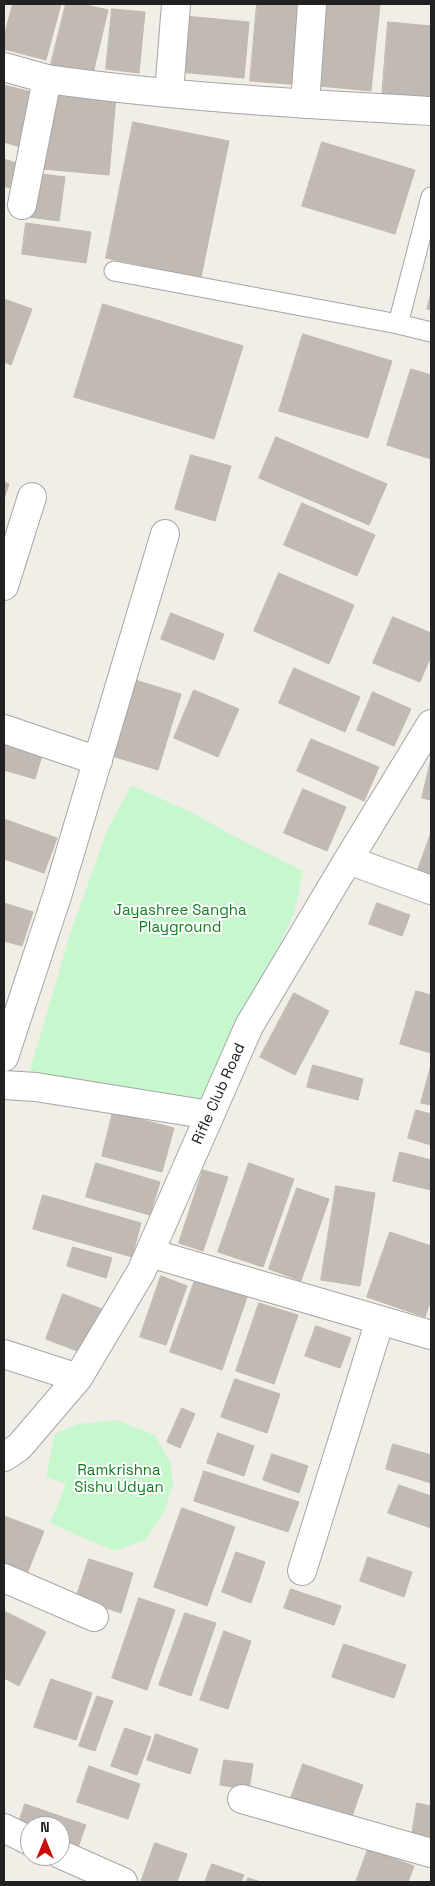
<!DOCTYPE html>
<style>
body{margin:0}
#map{position:relative;width:435px;height:1886px;overflow:hidden;background:#f1eee8;font-family:"Space Grotesk",sans-serif}
canvas{display:block}
.frame{position:absolute;inset:0;border:5px solid #212121;pointer-events:none}
.north{position:absolute;left:20px;top:1816px;width:50px;height:50px;box-sizing:border-box;background:#fff;border:1px solid #a6a6a6;border-radius:50%;rotate:0deg;font-size:14px;font-weight:700;line-height:20px;text-align:center;color:#212121}
.north::after{content:'';display:block;margin:auto;width:18px;height:22px;background:#cb0c07;clip-path:polygon(50% 0,100% 100%,50% 72%,0 100%)}
</style>
<div id="map">
<canvas width="435" height="1886"></canvas>
<div class="frame"></div>
<div class="north">N</div>
</div>
<script>
const c = document.querySelector('canvas').getContext('2d');
c.lineJoin = 'round';
function paint(path, color) { c.fillStyle = color; c.fill(path, 'evenodd'); }
function strokePath(path, color, width, dash) { c.strokeStyle = color; c.lineWidth = width; c.lineCap = dash ? 'butt' : 'round'; c.setLineDash(dash || []); c.stroke(path); }
function label(font, color, halo, rows, align = 'center') {
  c.font = font + ' "Space Grotesk",sans-serif'; c.lineWidth = 4; c.setLineDash([]); c.textBaseline = 'middle'; c.strokeStyle = halo; c.fillStyle = color; for (const [text, x, y, turn = 0] of rows) {
    c.save(); c.translate(x, y); c.rotate((+turn || 0) * Math.PI / 180); c.textAlign = isNaN(turn) ? turn : align; if (halo) c.strokeText(text, 0, 0); c.fillText(text, 0, 0); c.restore();
  }
}
paint(new Path2D(`
 M131,785L195,814L230,834L303,871L295,911L278,948L245,1005L203,1100L29,1074L70,934L106,833Z
 M116,1420L155,1435L171,1463L173,1485L164,1512L145,1540L114,1551L50,1523L66,1484L46,1477L55,1434L78,1424Z`), '#c7f8cd');
const building = new Path2D(`
 M13,4H61L46,60L4,49V37Z
 M66,4H82L108,10L92,78L50,68Z
 M257,4H308L301,85L250,81Z
 M317,4H380L371,91L309,85Z
 M112,9L145,12L139,73L106,69Z
 M184,16L249,22L244,78L179,72Z
 M388,22L431,26V101L382,96Z
 M4,85L35,93L20,147L4,142Z
 M49,92L116,97L109,175L43,169Z
 M133,122L229,141L201,277L106,258Z
 M322,142L415,170L395,234L302,206Z
 M4,159L16,163L9,188L4,186Z
 M35,173L65,177L59,221L29,217Z
 M26,223L91,232L86,263L22,254Z
 M431,294V310L427,309Z
 M4,299L32,309L11,365L4,362Z
 M103,304L243,346L214,439L74,397Z
 M303,334L392,361L368,438L279,411Z
 M411,369L431,375V459L387,445Z
 M276,437L387,484L369,525L259,478Z
 M191,455L231,466L215,521L175,509Z
 M4,482L9,484L4,499Z
 M302,503L375,535L357,576L284,545Z
 M279,573L354,605L329,664L254,631Z
 M171,613L224,634L214,660L161,639Z
 M393,617L431,633V656L420,682L373,663Z
 M294,668L360,697L345,732L279,703Z
 M135,680L181,694L158,770L112,756Z
 M194,690L239,709L218,757L174,738Z
 M373,692L411,709L394,746L357,730Z
 M311,739L379,767L364,801L297,771Z
 M4,740L43,752L35,779L4,770Z
 M431,759V800L422,798Z
 M303,789L346,807L327,851L284,833Z
 M4,819L57,838L44,873L4,859Z
 M431,833V879L416,875Z
 M4,903L33,912L22,946L4,941Z
 M377,903L410,915L402,936L369,924Z
 M416,991L431,995V1053L400,1044Z
 M294,993L329,1011L295,1075L260,1057Z
 M313,1065L363,1079L358,1100L307,1087Z
 M431,1065V1105L421,1103Z
 M416,1110L431,1114V1145L408,1138Z
 M113,1112L174,1128L162,1172L102,1156Z
 M400,1152L431,1160V1190L393,1181Z
 M96,1163L160,1182L150,1215L86,1197Z
 M249,1163L294,1179L263,1267L218,1252Z
 M203,1170L228,1177L203,1251L179,1243Z
 M336,1186L375,1193L360,1286L321,1280Z
 M297,1188L329,1199L301,1281L269,1269Z
 M43,1195L141,1223L132,1257L33,1229Z
 M390,1232L431,1246V1300L425,1317L367,1297Z
 M73,1247L112,1258L106,1278L67,1266Z
 M161,1276L187,1286L166,1345L140,1337Z
 M195,1280L247,1297L222,1370L170,1352Z
 M63,1294L107,1311L90,1356L46,1339Z
 M259,1303L298,1315L274,1384L236,1371Z
 M316,1326L351,1338L340,1368L305,1356Z
 M235,1379L280,1394L267,1433L221,1417Z
 M182,1408L195,1414L180,1448L167,1442Z
 M218,1433L254,1446L244,1476L207,1463Z
 M393,1444L431,1455V1483L386,1469Z
 M272,1454L308,1466L299,1493L263,1480Z
 M204,1471L299,1502L288,1532L194,1501Z
 M399,1485L431,1496V1528L388,1513Z
 M182,1508L235,1527L207,1606L154,1587Z
 M4,1516L44,1531L26,1576L4,1567Z
 M236,1552L265,1562L251,1603L222,1592Z
 M368,1557L412,1572L404,1597L360,1581Z
 M89,1559L133,1573L121,1613L76,1598Z
 M291,1589L341,1606L334,1625L284,1608Z
 M139,1598L175,1610L147,1690L112,1678Z
 M4,1611L46,1632L19,1686L4,1678Z
 M185,1613L216,1623L191,1696L159,1685Z
 M224,1631L251,1641L228,1709L200,1700Z
 M344,1644L406,1665L394,1698L332,1677Z
 M51,1679L92,1693L76,1740L34,1727Z
 M97,1696L113,1701L95,1751L79,1746Z
 M125,1728L151,1737L137,1775L111,1766Z
 M156,1734L198,1749L190,1774L147,1760Z
 M224,1760L253,1764L249,1790L220,1785Z
 M303,1764L363,1785L350,1822L290,1801Z
 M89,1766L140,1784L128,1819L77,1802Z
 M417,1803L431,1806V1838L412,1835Z
 M25,1804L86,1825L76,1853L60,1847V1826H30L16,1831Z
 M155,1843L187,1854L177,1882H141Z
 M368,1849L414,1866L408,1882H356Z
 M212,1864L244,1875L241,1882H205Z
 M248,1878L261,1882H247Z`);
paint(building, '#c1bab4');
strokePath(building, '#c2b6aa', 1);
const service = new Path2D(`
 M431,197L398,324L431,332
 M114,271L398,324`);
const minor = new Path2D(`
 M4,67L47,79
 M169,93L176,4
 M305,104L312,4
 M22,205L47,79C174,97 303,104 431,111
 M4,586L32,497
 M4,729L98,761
 M348,860L431,890
 M4,1057L58,893L165,534
 M4,1085L36,1087L210,1115
 M150,1253L431,1335
 M4,1354L78,1378
 M4,1457L19,1447L78,1378L141,1272L249,1026L348,860L431,724
 M302,1571L380,1320
 M4,1578L94,1617
 M242,1799L431,1853
 M4,1828L30,1841
 M60,1854L123,1882`);
strokePath(service, '#a5a5a5', 21);
strokePath(minor, '#a5a5a5', 30);
strokePath(service, '#fff', 19);
strokePath(minor, '#fff', 28);
label('15px', '#107e1c', '#fff', [
 ["Jayashree Sangha",180,911],
 ["Playground",180,928],
 ["Ramkrishna",119,1471],
 ["Sishu Udyan",119,1488]
]);
label('15px', '#212121', '#fff', [
 ["Rifle Club Road",219,1094,-66]
]);
</script>
